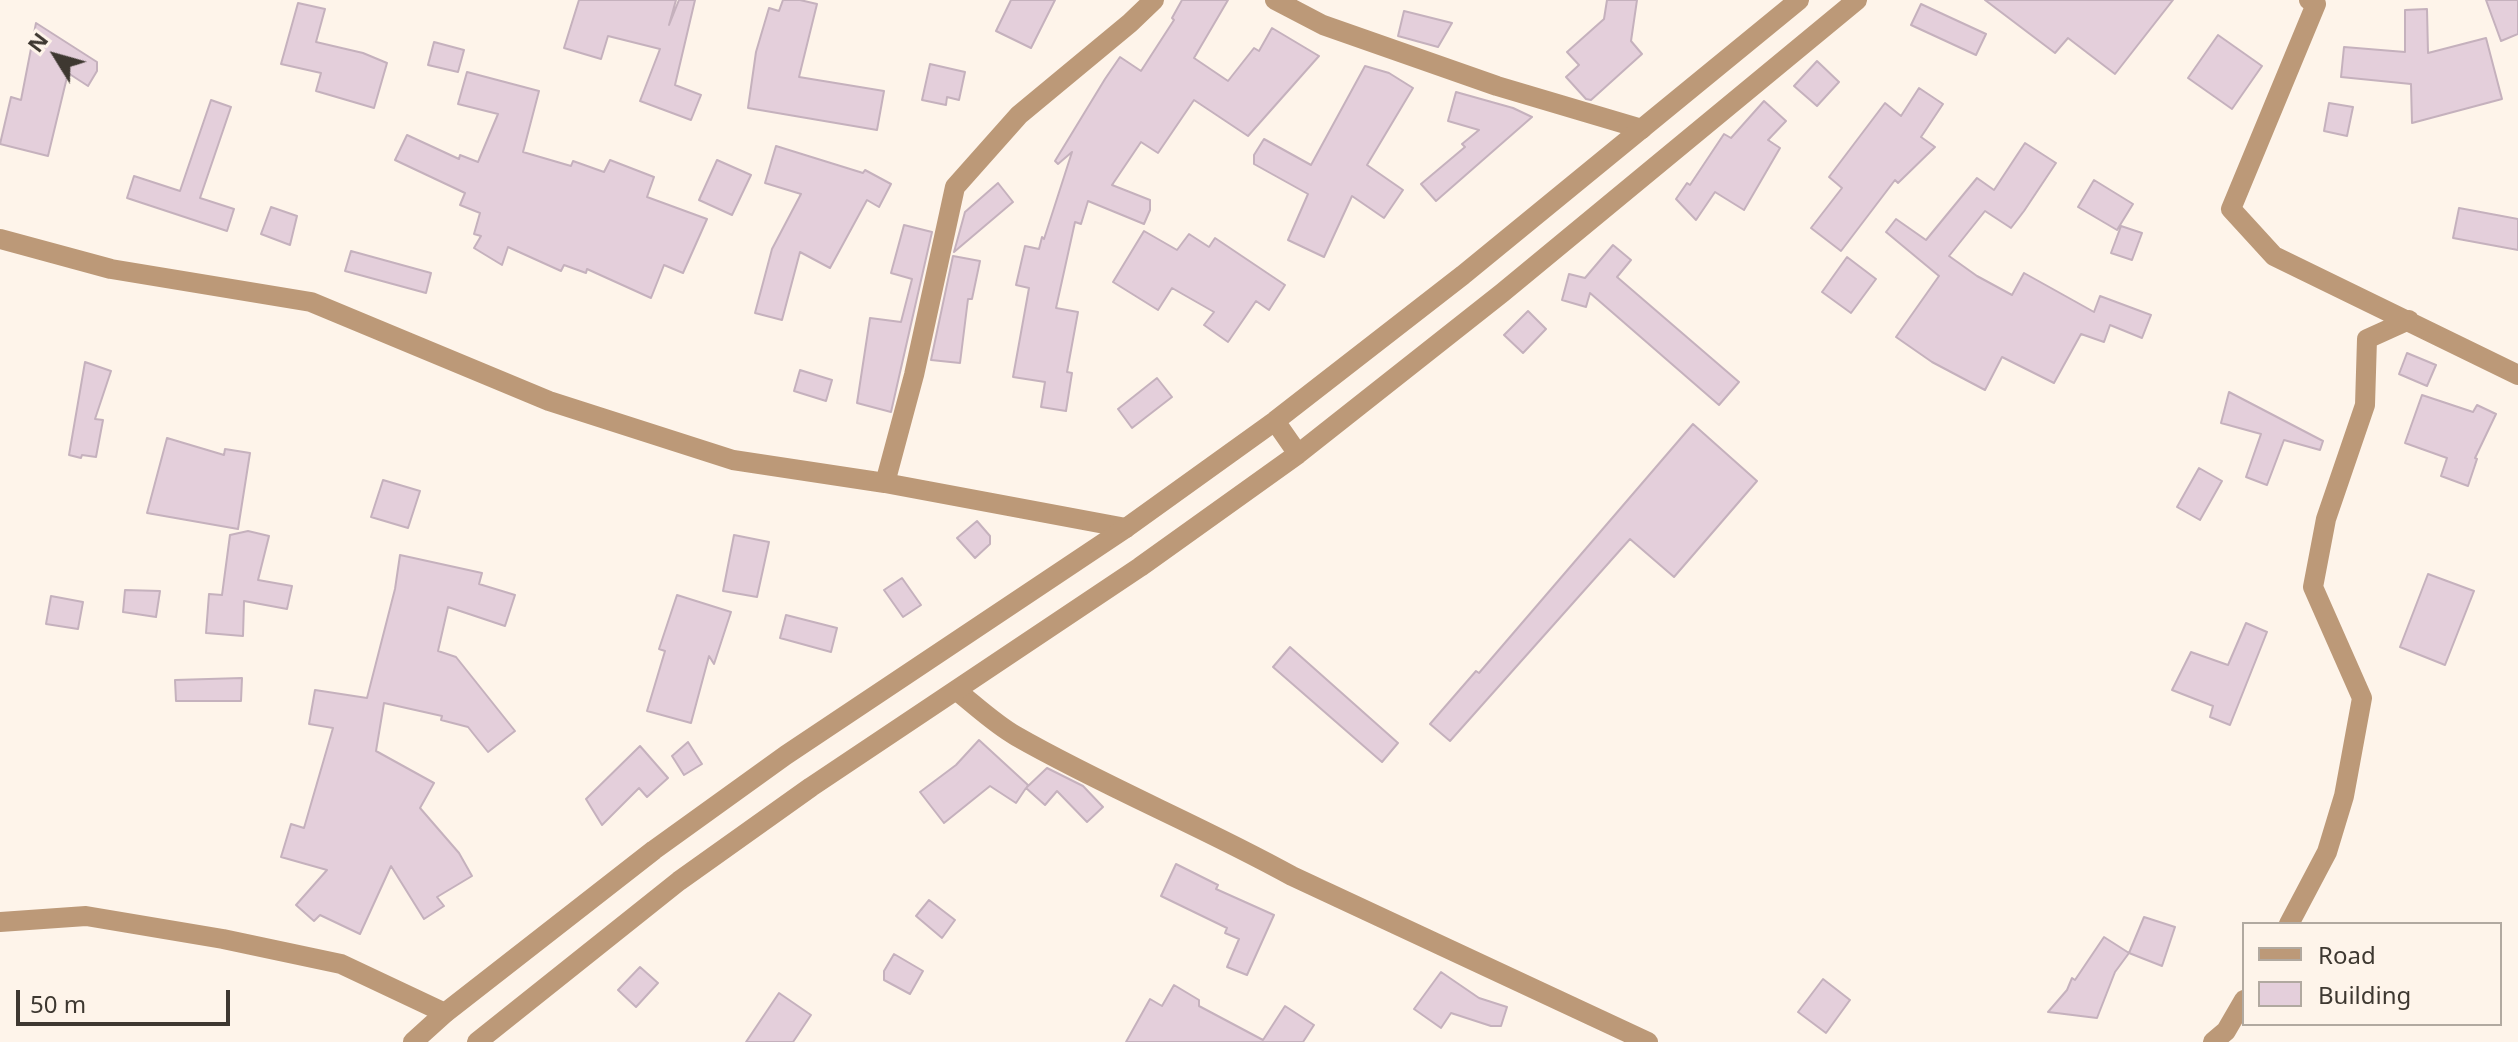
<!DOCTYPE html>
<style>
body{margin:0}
#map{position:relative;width:2518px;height:1042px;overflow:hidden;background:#fef4ea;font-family:"Noto Sans",sans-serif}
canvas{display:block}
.legend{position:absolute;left:2242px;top:922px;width:260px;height:104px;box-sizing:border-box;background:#fef4ea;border:2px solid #b1a9a0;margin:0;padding:10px 14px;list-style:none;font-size:24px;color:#3e3831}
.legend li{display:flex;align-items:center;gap:16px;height:40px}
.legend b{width:40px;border:2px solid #b1a9a0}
.north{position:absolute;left:16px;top:16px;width:80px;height:80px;-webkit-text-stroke:6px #fef4ea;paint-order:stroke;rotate:307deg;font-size:22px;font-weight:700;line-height:32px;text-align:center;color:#3e3831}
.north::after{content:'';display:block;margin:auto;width:28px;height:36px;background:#3e3831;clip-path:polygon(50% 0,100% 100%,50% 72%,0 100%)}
.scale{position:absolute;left:16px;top:990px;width:214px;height:36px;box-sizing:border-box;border:4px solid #3e3831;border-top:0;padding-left:10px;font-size:24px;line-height:28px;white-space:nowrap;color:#3e3831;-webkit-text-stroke:6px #fef4ea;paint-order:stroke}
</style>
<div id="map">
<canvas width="2518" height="1042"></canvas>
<ul class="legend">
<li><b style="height:10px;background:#bc9978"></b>Road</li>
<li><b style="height:22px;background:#e4cfdb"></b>Building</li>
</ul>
<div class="north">N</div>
<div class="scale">50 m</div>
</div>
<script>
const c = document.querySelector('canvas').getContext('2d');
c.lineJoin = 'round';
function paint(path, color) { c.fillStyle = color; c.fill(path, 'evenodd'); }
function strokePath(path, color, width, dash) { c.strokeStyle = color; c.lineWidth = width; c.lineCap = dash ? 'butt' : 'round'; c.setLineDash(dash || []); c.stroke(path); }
const building = new Path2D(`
 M579,0H676L669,25L679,0H695L675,85L701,95L691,120L640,101L660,49L608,36L601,59L564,48Z
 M783,0H800L817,4L799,77L884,91L877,130L748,108L756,52L769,8L779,11Z
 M1011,0H1055L1031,48L996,31Z
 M1182,0H1228L1194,58L1228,81L1254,48L1259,51L1272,28L1319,56L1248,136L1194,100L1158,153L1141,142L1112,185L1150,200V210L1144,224L1088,201L1081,224L1075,222L1056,308L1078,312L1067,372L1072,373L1066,411L1041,407L1045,382L1013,377L1029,288L1016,285L1025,246L1039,249L1042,237L1044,239L1072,152L1058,164L1055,161L1105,79L1120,57L1141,71L1174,20L1172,18Z
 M1607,0H1637L1631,41L1642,54L1591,100L1586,99L1566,77L1579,65L1567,52L1604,19Z
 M1985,0H2173L2115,74L2068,38L2055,53Z
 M2486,0H2518V34L2501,41Z
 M298,3L325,9L316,42L363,53L387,63L374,108L316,91L321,73L281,64Z
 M1921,4L1986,34L1976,55L1911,25Z
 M2427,9L2428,53L2486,38L2502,99L2412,123L2411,84L2341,77L2344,47L2405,52V10Z
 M1404,11L1452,23L1438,47L1398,36Z
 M36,23L97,62V71L88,86L68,73L48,156L0,144L11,97L21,100Z
 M2218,35L2262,66L2232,109L2188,78Z
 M434,42L464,50L458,72L428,65Z
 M1817,61L1839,82L1817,106L1794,86Z
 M930,64L965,72L959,100L947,97L946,105L922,100Z
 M1365,66L1389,73L1413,88L1367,165L1403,190L1384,218L1352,196L1324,257L1288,240L1308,194L1254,164V155L1264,139L1311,165Z
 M467,72L539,91L523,152L571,166L573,161L604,172L610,160L654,177L647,197L707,219L683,273L664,265L651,298L587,269L586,273L564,265L561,271L508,247L502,265L474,248L481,236L474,234L480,213L460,205L465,193L395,160L407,135L459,159L460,155L478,162L498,114L458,104Z
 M1919,88L1943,104L1921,137L1935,147L1898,183L1895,180L1841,251L1811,228L1842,188L1829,177L1885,103L1901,116Z
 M1456,92L1513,108L1532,117L1436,201L1421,184L1465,147L1462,144L1479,130L1448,121Z
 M211,100L231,107L200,198L234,209L227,231L127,198L134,176L180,191Z
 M1764,101L1786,121L1768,140L1780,148L1744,210L1715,192L1696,220L1676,199L1687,183L1690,185L1724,134L1731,138Z
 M2329,103L2353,107L2347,136L2324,131Z
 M2025,143L2056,163L2024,211L2011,228L1985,211L1949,256L1977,276L2012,295L2024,273L2094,312L2100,296L2151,315L2142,338L2110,325L2104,342L2081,334L2054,383L2002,357L1985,390L1932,362L1896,337L1939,276L1886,232L1896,219L1926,240L1977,178L1994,190Z
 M776,146L863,173L865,170L891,184L879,207L867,200L830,268L800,252L782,320L755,313L772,249L801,194L765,183Z
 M717,160L751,175L732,215L699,200Z
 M2094,180L2133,204L2117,230L2078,207Z
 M998,183L1013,202L954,252L965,212Z
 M271,207L297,216L290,245L261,234Z
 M2459,208L2518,219V250L2453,238Z
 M904,225L932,232L891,412L857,403L870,318L901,322L912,279L891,273Z
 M2121,226L2142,233L2132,260L2111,253Z
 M1144,231L1177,250L1189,234L1209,247L1215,238L1285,285L1269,310L1256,301L1228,342L1204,325L1214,312L1172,288L1158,310L1113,282Z
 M1613,245L1631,260L1617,277L1739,382L1719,405L1590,293L1586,307L1562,300L1569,274L1585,278Z
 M351,251L431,273L426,293L345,271Z
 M953,256L980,261L972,299H968L960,363L931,360Z
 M1847,257L1876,279L1851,313L1822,292Z
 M1528,311L1546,329L1523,353L1504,335Z
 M2407,353L2436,365L2427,386L2399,374Z
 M85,362L111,371L95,419L103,420L96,457L82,455L81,458L69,455Z
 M800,370L832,380L826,401L794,391Z
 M1157,378L1172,397L1132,428L1118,409Z
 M2229,392L2323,441L2320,450L2284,440L2267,485L2246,477L2261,434L2221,423Z
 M2422,395L2473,412L2477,405L2496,414L2475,458L2477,459L2468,486L2441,476L2447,458L2405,443Z
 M1693,424L1757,481L1674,577L1630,539L1450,741L1430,724L1476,671L1479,673Z
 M167,438L224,455L225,449L250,453L238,529L147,513Z
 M2199,468L2222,481L2200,520L2177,507Z
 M383,480L420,491L408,528L371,517Z
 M977,521L990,536V544L975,558L957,538Z
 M248,531L269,536L258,580L292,586L287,609L244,601L243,636L206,633L209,594L222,595L230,535Z
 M734,535L769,542L757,597L723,591Z
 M400,555L482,573L479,584L515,595L505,626L448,607L438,651L456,657L515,731L488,752L468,727L441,720L442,716L384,703L376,751L434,783L420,808L459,853L472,876L437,897L444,906L424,919L391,866L360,934L320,915L314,921L296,905L327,870L281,857L291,824L304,828L333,728L309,724L315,690L367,698L395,589Z
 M2428,574L2474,591L2445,665L2400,647Z
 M902,578L921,605L903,617L884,590Z
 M125,590L160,591L156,617L123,612Z
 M677,595L731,612L714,664L709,656L691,723L647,711L665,651L659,649Z
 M51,596L83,602L78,629L46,624Z
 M786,615L837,628L831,652L780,638Z
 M2246,623L2267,632L2230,725L2210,717L2213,706L2172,690L2191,652L2228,665Z
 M1290,647L1398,743L1382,762L1273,667Z
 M242,678L241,701H176L175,680Z
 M979,740L1028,785L1027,787L1047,768L1083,786L1103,807L1087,822L1057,791L1045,805L1026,788L1016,803L990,786L944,823L920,792L956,765Z
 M688,742L702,764L684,775L672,756Z
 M640,746L668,778L647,797L639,788L602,825L586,799Z
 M1176,864L1218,885L1216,889L1274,915L1247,975L1227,967L1239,939L1225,933L1227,928L1161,896Z
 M929,900L955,920L942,938L916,916Z
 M2144,917L2175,927L2162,966L2129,953Z
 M2104,937L2129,953L2115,972L2097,1018L2048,1012L2067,990L2072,978L2075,980Z
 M894,954L923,971L910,994L884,980V971Z
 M640,967L658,983L636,1007L618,990Z
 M1441,972L1479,998L1507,1007L1501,1026H1491L1451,1013L1441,1028L1414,1009Z
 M1823,979L1850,1000L1826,1033L1798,1012Z
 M1174,985L1199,1000V1006L1263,1040L1285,1006L1314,1025L1303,1042H1126L1150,999L1162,1006Z
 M779,993L811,1015L793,1042H746Z`);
paint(building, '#e4cfdb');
strokePath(building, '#c5b1bd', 2);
strokePath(new Path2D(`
 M1275,0L1323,25L1497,86L1642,129
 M2309,0L2316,4L2231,209L2274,256L2518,375
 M0,239L111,269L311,302L549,401L733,460L885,483L1126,528
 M885,483L914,375L955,187L1019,115L1130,23L1154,0
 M957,691C976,706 995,724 1016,736C1105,787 1202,826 1292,876L1648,1042
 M0,922L86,916L223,939L341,964L445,1013
 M2289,924L2327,852L2344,796L2362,698L2313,587L2326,519L2365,405L2367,339L2409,320
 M2213,1042L2226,1031L2244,1000`), '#bc9978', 20);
strokePath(new Path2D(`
 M1275,421L1298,454
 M413,1042L445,1013L654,850L786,755L1126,528L1275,421L1463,275L1799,0
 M477,1042L679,881L811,787L1140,567L1298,454L1502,293L1857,0`), '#bc9978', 20);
</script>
